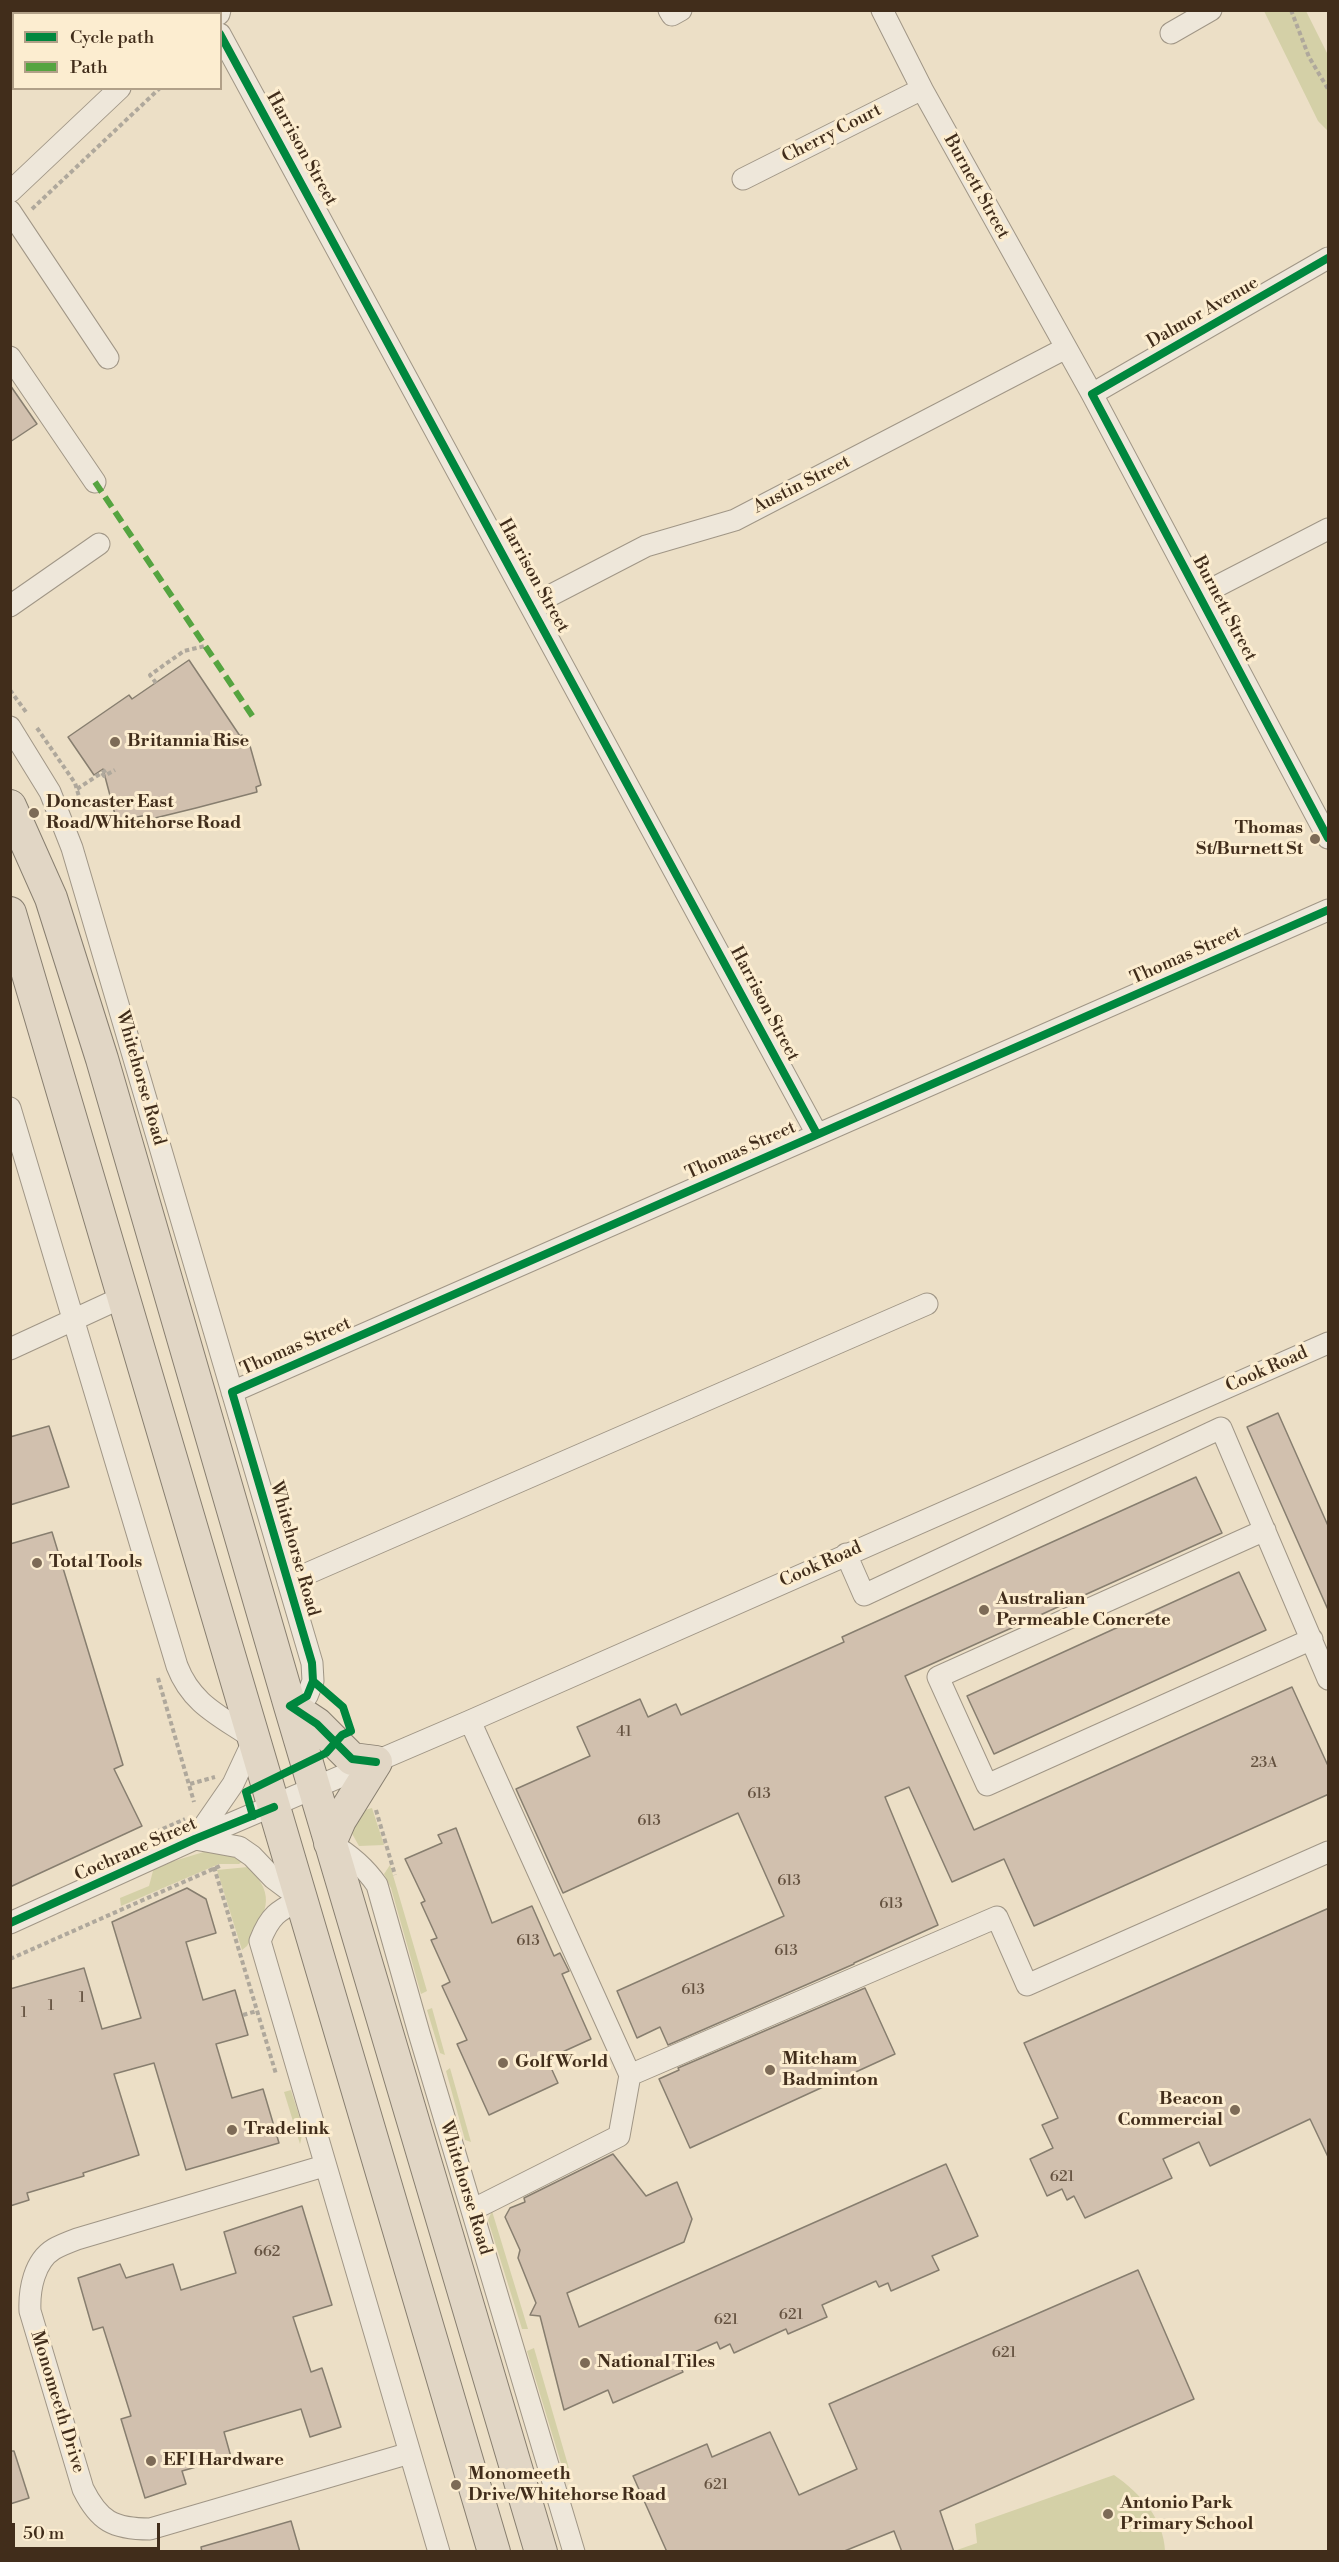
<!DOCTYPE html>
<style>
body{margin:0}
#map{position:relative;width:1339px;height:2562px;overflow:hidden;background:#ecdfc6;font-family:"Libre Bodoni",serif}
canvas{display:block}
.frame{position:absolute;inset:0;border:12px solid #412d1b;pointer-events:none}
.legend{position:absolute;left:12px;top:12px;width:210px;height:78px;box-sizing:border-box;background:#fcedd0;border:2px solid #b1a088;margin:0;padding:8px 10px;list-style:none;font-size:18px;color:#412d1b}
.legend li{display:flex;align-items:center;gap:12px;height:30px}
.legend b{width:30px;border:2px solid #b1a088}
.scale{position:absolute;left:12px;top:2523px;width:148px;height:27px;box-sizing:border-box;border:3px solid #412d1b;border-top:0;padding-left:8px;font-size:18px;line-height:21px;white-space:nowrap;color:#412d1b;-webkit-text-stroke:4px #fcedd0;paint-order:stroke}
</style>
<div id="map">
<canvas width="1339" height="2562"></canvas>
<div class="frame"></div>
<ul class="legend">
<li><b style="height:8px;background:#00873e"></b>Cycle path</li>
<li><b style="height:8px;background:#55a440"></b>Path</li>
</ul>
<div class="scale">50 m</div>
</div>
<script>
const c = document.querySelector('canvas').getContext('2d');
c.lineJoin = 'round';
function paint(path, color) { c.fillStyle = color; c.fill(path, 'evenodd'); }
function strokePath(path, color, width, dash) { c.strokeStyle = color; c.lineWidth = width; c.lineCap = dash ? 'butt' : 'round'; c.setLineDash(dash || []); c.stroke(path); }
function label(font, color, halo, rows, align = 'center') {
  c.font = font + ' "Libre Bodoni",serif'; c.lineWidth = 6; c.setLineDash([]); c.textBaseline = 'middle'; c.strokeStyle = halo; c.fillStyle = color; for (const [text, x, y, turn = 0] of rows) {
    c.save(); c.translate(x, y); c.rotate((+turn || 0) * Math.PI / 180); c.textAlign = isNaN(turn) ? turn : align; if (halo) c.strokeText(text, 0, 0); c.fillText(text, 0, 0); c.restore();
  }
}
paint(new Path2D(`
 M1264,11H1306L1328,55V131L1318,121Z
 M372,1808L384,1845L359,1846L350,1830L354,1813Z
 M207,1851L234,1857L242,1862L239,1864H219L121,1906L120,1898L149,1886L154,1867Z
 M390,1865L427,1991L421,1994L391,1888L384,1874Z
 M248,1867C279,1897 264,1914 247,1946L242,1950L217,1870Z
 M432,2008L445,2055L440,2053L427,2010Z
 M450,2068L471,2142L465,2140L446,2071Z
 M291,2090C295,2105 306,2128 300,2144L284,2092Z
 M492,2211L528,2329H522L488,2220Z
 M534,2348L570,2472L563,2470L527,2351Z
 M1114,2475C1140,2493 1164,2519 1165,2551H957V2550L977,2543L975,2524Z`), '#d4d0a7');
const building = new Path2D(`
 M10,385L37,424L10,442Z
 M189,660L240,736L242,735L250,746L261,785L256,787L257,792L196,808L151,819L150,814L117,822L103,769L94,775L68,737L129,695L132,699Z
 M1278,1413L1329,1528V1612L1247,1427Z
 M49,1426L69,1487L10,1505V1437Z
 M1196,1477L1222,1533L905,1676L974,1830L1292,1687L1329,1768V1794L1034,1926L1004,1859L952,1882L909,1787L885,1797L938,1925L854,1963V1964L668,2045L660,2027L637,2038L617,1991L784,1916L738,1813L563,1893L516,1789L590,1756L577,1727L640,1699L648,1717L676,1704L681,1715L844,1642L842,1637Z
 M52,1532L123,1765L114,1769L142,1826L10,1887V1544Z
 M1239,1572L1266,1630L994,1754L967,1696Z
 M456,1828L492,1923L532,1906L554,1956L560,1953L569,1971L562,1974L591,2039L547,2059L558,2083L489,2115L457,2044L467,2040L442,1986L450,1982L431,1940L437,1938L421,1903L425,1901L405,1859L442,1843L438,1835Z
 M187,1888L206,1899L216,1933L186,1942L203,2000L235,1990L248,2035L216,2044L232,2098L263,2089L279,2143L186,2170L154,2063L114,2074L139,2155L83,2173L84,2176L27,2193L29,2200L10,2206V1989L84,1968L102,2029L141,2018L112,1922Z
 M1329,1908V2159L1310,2119L1210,2166L1199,2142L1163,2159L1172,2178L1085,2218L1074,2196L1067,2200L1062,2189L1047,2196L1030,2159L1053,2148L1042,2125L1058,2118L1024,2043Z
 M865,1988L895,2054L690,2148L659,2079L679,2070L678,2068Z
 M613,2154L646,2196L677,2182L692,2219L684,2242L567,2293L579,2327L946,2164L978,2236L932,2256L939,2270L891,2291L888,2283L879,2287L876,2281L822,2305L827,2317L788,2334L786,2329L734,2353L730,2344L720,2349L717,2342L677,2360L683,2372L613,2403L608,2390L564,2410L540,2316L530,2315L536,2303L518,2258L520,2250L505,2217L510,2208L525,2202L524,2198Z
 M302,2206L332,2305L293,2317L311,2372L322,2368L341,2427L310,2437L301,2409L224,2432L231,2457L182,2471L186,2484L145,2498L121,2419L131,2416L122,2387L103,2327L93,2330L78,2278L120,2264L126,2278L173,2264L181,2290L236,2273L224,2232Z
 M1138,2270L1194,2399L940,2511L954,2552H902L894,2531L842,2552H667L633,2476L707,2444L712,2457L770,2432L799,2495L857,2469L829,2404Z
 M10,2451H14L29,2498L10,2504Z
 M291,2521L300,2552H202L201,2547Z`);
paint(building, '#d1c0ae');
strokePath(building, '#877e6f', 1.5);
const minor = new Path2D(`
 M193,10L195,14
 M669,10L672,15L681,10
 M882,10L922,89L1092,394L1328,838
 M219,14L220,10
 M1171,33L1211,10
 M220,34L817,1134
 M743,179L922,89
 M10,192L120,88
 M10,211L108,358
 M10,357L95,482
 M1092,394L1328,258
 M1200,595L1328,529
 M532,605L646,546L735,520L1066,348
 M10,606L99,544
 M10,727L50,792L72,848L312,1663L313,1681L307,1696L290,1706
 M10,1108L177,1666C192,1705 221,1716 254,1739L233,1784L195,1839L239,1847L252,1856L273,1878L301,1899C278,1911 270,1915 260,1941L439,2552
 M10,1349L125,1296
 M232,1392L1328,910
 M1265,1530L938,1677L987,1785L1312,1639
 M846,1554L864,1595L1221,1428L1328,1679
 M288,1582L927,1304
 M470,1721L630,2075L619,2136L472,2210
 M330,1843C349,1854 364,1866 377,1885L419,2033L574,2552
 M10,1923L195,1839L470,1721L1328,1343
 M630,2075L997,1917L1027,1985L1328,1852
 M324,2166L77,2239C69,2242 61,2245 54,2249C34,2261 29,2290 30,2311L83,2489C99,2521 113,2529 150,2529L410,2453`);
const highway = new Path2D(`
 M10,806L51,898L102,1059L290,1706L541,2552
 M10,913L494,2552
 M290,1706L317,1724L352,1759L376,1762L340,1820L330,1843`);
strokePath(minor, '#a09686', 23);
strokePath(highway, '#877e6f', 34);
strokePath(new Path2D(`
 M1291,10L1309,57L1328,89
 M32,209L160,88
 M156,683L150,675L184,651L205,646
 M10,690L26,712
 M37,728L75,783L88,827
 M102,773L104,776L115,770
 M77,789L106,770
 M158,1678L194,1802
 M190,1784L215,1777
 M376,1810L395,1875
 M156,1832L185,1819
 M214,1867L276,2074
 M10,1959L222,1865
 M243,2015L257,2011`), '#afa89c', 4, [4.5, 3]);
strokePath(minor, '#eee7da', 21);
strokePath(highway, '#e1d6c5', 32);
strokePath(new Path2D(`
 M95,482L253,717`), '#55a440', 6, [12, 6]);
strokePath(new Path2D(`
 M220,34L817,1134
 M1328,258L1092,394L1328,838
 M376,1762L352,1759L317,1724L290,1706L307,1696L313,1681L312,1663L232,1392L1328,910
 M253,1816L246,1792L326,1753L342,1735L351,1731L343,1707L313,1681
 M10,1923L195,1839L274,1807`), '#00873e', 8);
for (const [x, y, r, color] of [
 [115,742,6,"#7d6b57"],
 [34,813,6,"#7d6b57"],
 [1315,839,6,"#7d6b57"],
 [37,1563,6,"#7d6b57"],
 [984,1610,6,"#7d6b57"],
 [503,2063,6,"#7d6b57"],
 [770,2070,6,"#7d6b57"],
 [1235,2110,6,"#7d6b57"],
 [232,2130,6,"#7d6b57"],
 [585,2363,6,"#7d6b57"],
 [151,2461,6,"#7d6b57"],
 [456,2485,6,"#7d6b57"],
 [1108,2514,6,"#7d6b57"]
]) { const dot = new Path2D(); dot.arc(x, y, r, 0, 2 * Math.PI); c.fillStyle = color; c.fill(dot); strokePath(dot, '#fcedd0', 2); }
label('15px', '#655240', null, [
 ["41",624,1732],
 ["23A",1264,1763],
 ["613",759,1794],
 ["613",649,1821],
 ["613",789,1881],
 ["613",891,1904],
 ["613",528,1941],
 ["613",786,1951],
 ["613",693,1990],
 ["1",82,1998],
 ["1",51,2006],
 ["1",24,2013],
 ["621",1062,2177],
 ["662",267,2252],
 ["621",791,2315],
 ["621",726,2320],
 ["621",1004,2353],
 ["621",716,2485]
]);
label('18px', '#412d1b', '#fcedd0', [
 ["Cherry Court",832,134,-27],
 ["Harrison Street",301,149,61],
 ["Burnett Street",976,187,61],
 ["Dalmor Avenue",1203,313,-30],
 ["Austin Street",802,485,-27],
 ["Harrison Street",533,576,61],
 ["Burnett Street",1224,609,62],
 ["Thomas Street",1186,956,-24],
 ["Harrison Street",764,1004,62],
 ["Whitehorse Road",140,1078,74],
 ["Thomas Street",741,1151,-24],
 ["Thomas Street",296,1347,-24],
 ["Cook Road",1267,1370,-24],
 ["Whitehorse Road",294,1549,74],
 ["Cook Road",821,1565,-24],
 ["Cochrane Street",136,1850,-24],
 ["Whitehorse Road",465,2188,73],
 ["Monomeeth Drive",57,2402,73]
]);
label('bold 18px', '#412d1b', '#fcedd0', [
 ["Britannia Rise",127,742],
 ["Doncaster East",46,803],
 ["Road/Whitehorse Road",46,824],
 ["Thomas",1303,829,"right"],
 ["St/Burnett St",1303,850,"right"],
 ["Total Tools",49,1563],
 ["Australian",996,1600],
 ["Permeable Concrete",996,1621],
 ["Mitcham",782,2060],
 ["Badminton",782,2081],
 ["Golf World",515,2063],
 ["Beacon",1223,2100,"right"],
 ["Commercial",1223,2121,"right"],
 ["Tradelink",244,2130],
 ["National Tiles",597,2363],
 ["EFI Hardware",163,2461],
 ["Monomeeth",468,2475],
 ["Drive/Whitehorse Road",468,2496],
 ["Antonio Park",1120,2504],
 ["Primary School",1120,2525]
], 'left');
</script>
